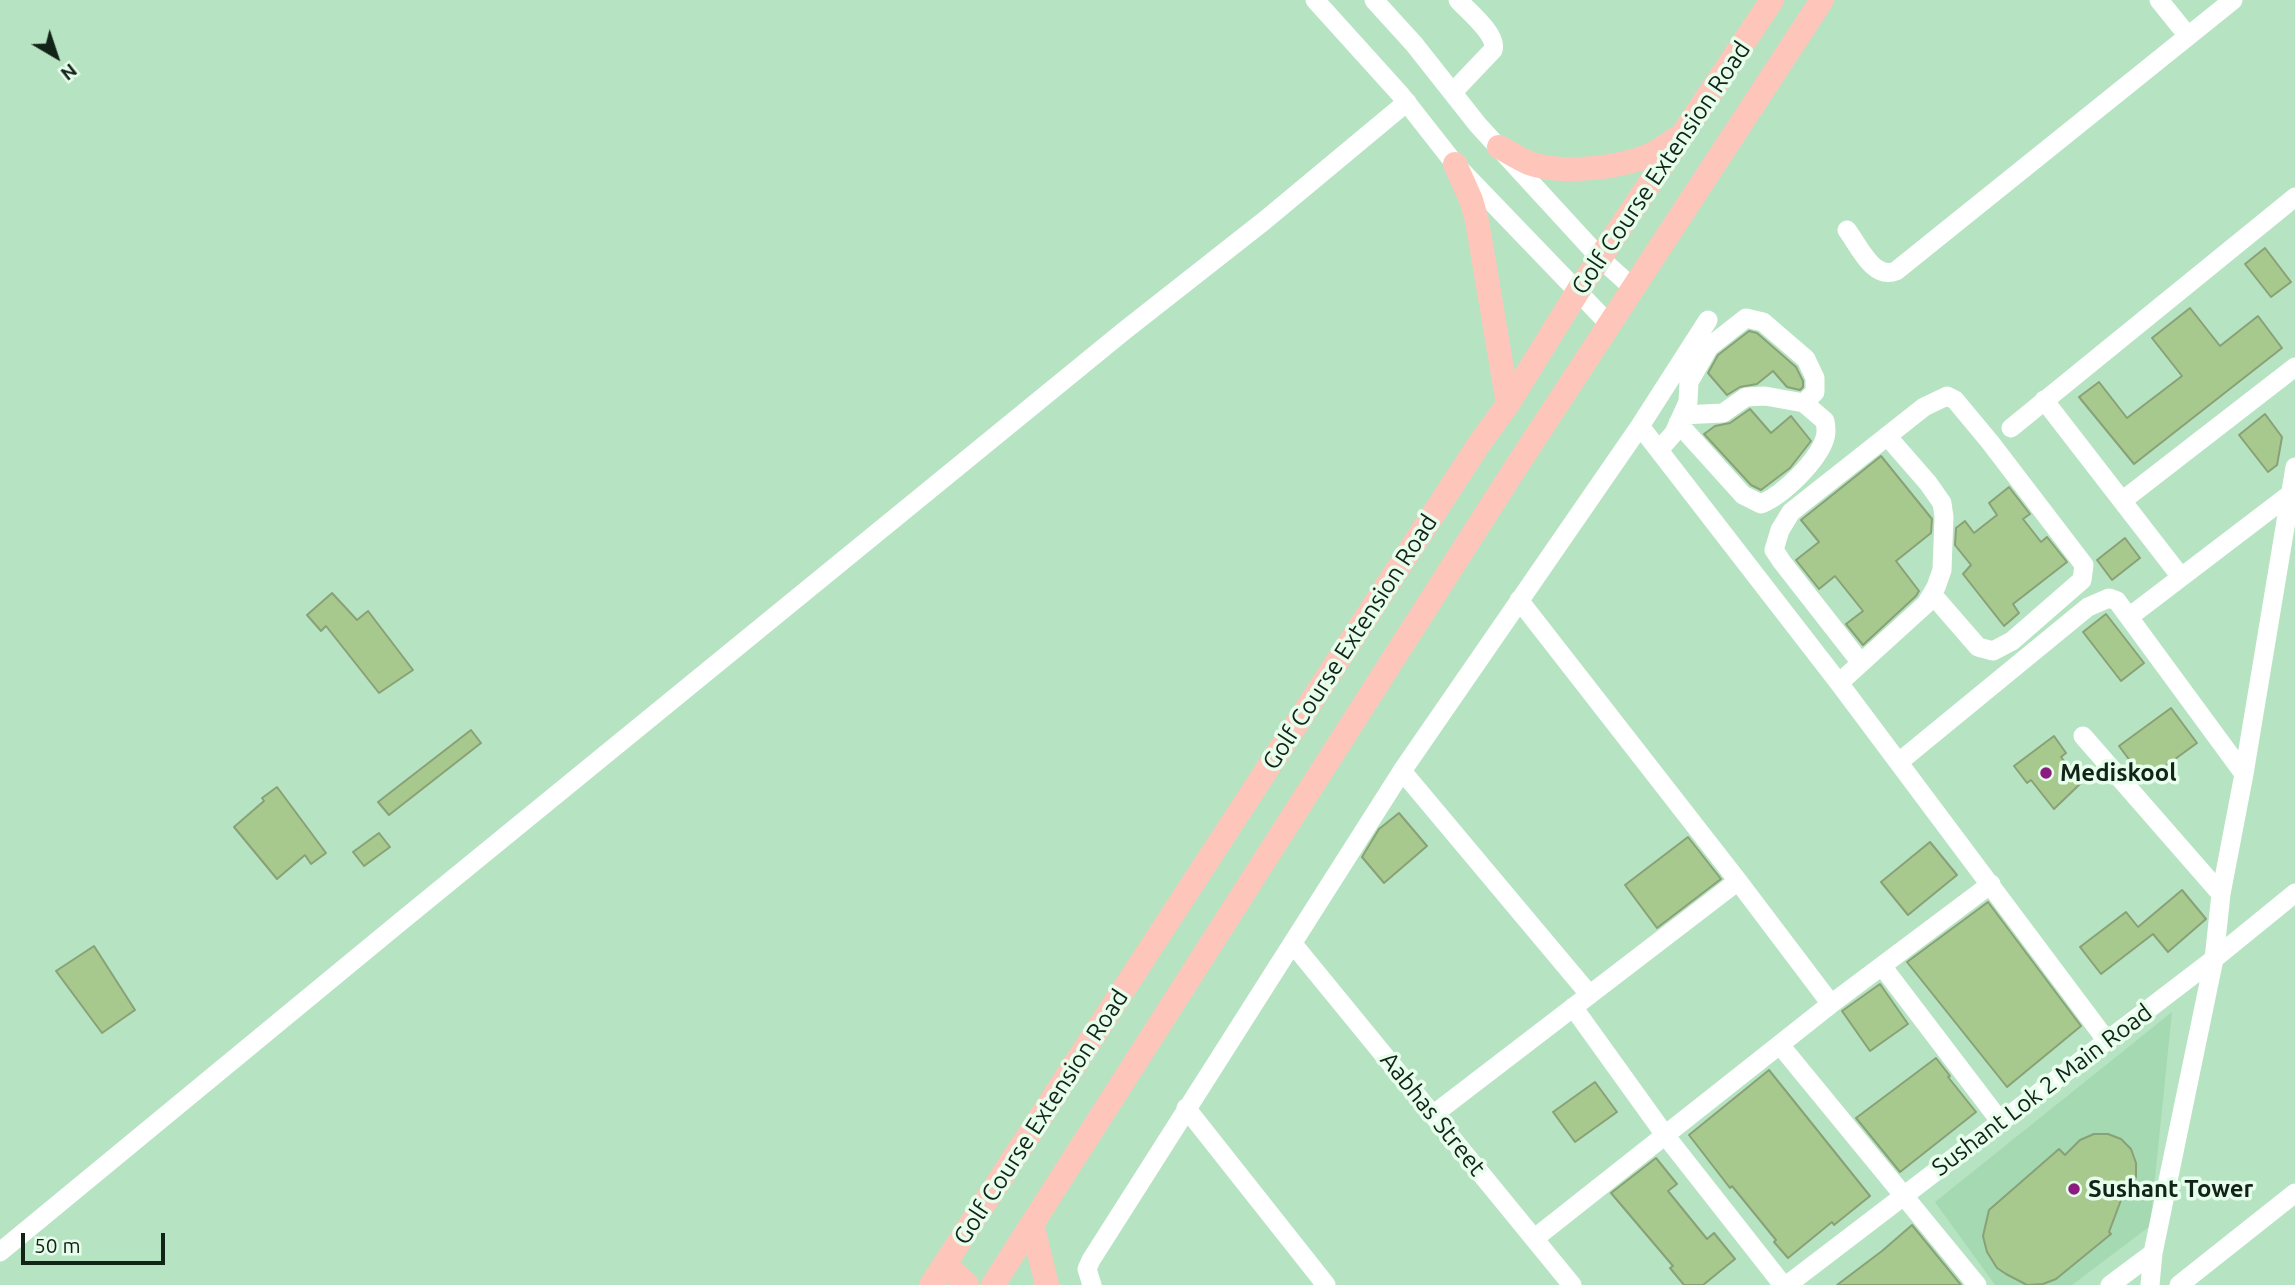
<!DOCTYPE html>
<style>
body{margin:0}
#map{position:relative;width:2295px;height:1285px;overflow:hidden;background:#b6e3c1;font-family:Ubuntu,sans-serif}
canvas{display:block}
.north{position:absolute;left:21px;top:21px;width:70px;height:70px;-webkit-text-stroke:5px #e7feec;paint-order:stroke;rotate:141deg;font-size:19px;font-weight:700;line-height:28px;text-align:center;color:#122317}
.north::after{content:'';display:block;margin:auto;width:24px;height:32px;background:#122317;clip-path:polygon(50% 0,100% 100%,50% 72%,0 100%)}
.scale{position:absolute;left:21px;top:1233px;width:144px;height:32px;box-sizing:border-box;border:4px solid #122317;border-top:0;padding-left:9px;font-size:21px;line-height:24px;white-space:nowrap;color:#122317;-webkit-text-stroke:5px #e7feec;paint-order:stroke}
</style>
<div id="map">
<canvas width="2295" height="1285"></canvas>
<div class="north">N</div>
<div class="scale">50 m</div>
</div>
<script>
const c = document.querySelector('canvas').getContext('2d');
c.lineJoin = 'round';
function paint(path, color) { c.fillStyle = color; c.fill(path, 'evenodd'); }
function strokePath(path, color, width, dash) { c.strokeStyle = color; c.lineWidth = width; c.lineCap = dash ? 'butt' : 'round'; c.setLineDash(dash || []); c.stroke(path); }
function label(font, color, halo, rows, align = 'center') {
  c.font = font + ' Ubuntu,sans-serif'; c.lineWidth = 7; c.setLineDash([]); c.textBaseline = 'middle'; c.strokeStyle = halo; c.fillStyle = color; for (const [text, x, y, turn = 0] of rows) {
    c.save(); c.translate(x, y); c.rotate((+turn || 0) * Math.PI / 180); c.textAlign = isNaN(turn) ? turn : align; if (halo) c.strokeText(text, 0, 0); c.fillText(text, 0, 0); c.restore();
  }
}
paint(new Path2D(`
 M2172,1012L2150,1226L2072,1285H1995L1935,1202Z`), '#a4d9b2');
const building = new Path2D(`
 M2265,248L2291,282L2271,297L2245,264Z
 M2190,308L2220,346L2258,316L2282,348L2134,464L2079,397L2099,382L2127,418L2182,376L2152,338Z
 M1749,331L1757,333L1796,367L1803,381V387L1800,390L1787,387L1773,371L1757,384L1740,387L1727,395L1708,373L1718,355Z
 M1750,409L1771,433L1791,416L1811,441L1790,468L1761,490L1751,485L1704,434L1715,426L1730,423Z
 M2265,414L2282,437L2277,465L2268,472L2239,435Z
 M1881,456L1932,519L1931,533L1896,561L1919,591L1916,596L1863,645L1846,624L1863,611L1835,576L1819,589L1796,560L1819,542L1801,520Z
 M2009,487L2030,514L2023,519L2041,542L2047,537L2067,562L2013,604L2019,613L2004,626L1963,574L1971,565L1955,545L1956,528L1965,521L1974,533L1997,515L1989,503Z
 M2125,538L2140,558L2112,580L2097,560Z
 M332,593L357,620L368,611L413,670L379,693L326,626L321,631L307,615Z
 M2106,614L2144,663L2121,681L2083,632Z
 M2171,708L2197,743L2145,781L2119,746Z
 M471,730L481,743L389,815L378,802Z
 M2054,736L2066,753L2061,757L2081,783L2054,809L2031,780L2027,783L2014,766Z
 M277,787L326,853L311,864L305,855L277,879L234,827L264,801L262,798Z
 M1399,813L1427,846L1384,883L1362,857L1379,829Z
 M379,833L390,847L364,866L353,852Z
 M1688,837L1721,879L1657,928L1625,885Z
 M1930,842L1957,875L1908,915L1881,882Z
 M2182,890L2206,919L2168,952L2153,934L2101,974L2080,947L2126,912L2138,927Z
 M1988,902L2081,1026L2007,1087L1907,962Z
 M94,946L135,1010L102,1033L56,971Z
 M1880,984L1908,1024L1870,1051L1842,1011Z
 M1936,1058L1950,1076L1948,1077L1976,1112L1900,1172L1856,1118Z
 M1769,1070L1870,1196L1834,1225L1832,1222L1788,1258L1774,1242L1776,1240L1732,1186L1730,1188L1689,1135Z
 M1595,1082L1617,1112L1575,1142L1553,1112Z
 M2094,1134H2108L2121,1139L2131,1149L2136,1163V1177L2131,1190L2121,1200L2109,1232L2111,1234L2056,1279L2043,1284L2027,1285L2006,1274L1997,1268L1987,1252L1983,1236L1989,1210L2059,1149L2065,1155L2080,1140Z
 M1656,1158L1677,1184L1668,1191L1707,1239L1714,1233L1735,1259L1703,1285H1684L1670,1268L1673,1266L1611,1193Z
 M1912,1225L1961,1285H1837L1882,1251Z`);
paint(building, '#a7c98d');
strokePath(building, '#89a177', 2);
strokePath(new Path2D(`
 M1315,0L1400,94L1455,164L1609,324
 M1374,0L1414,44L1478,125L1601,259L1633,288
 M2159,0L2188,36
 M1453,92L1493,50C1498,35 1469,12 1458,0
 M1847,230C1859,246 1873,280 1896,271L2233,0
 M2044,400L2181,577
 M1682,415L1723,413L1746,397L1765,396L1804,403
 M1640,426L1839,683L2107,1041
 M2011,428L2295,197
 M1659,450L1674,433L1688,402L1689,382L1709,347L1746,318L1763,322L1806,359L1815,378V392L1804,403L1825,421C1826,427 1827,432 1825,438C1818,461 1783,495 1761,504L1743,495L1678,423
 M2122,501L2295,367
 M1519,600L1738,881L1831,1004
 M2129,617L2289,495
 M1861,663L1782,562L1774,550L1780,530L1791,512L1924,407L1947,396L1955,400L1990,442L2084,565L2082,580L2012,641L1993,651L1978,647L1932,594
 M1839,683L1926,604L1936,587L1942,570L1944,517L1942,503L1928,483L1887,436
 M2083,736L2221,894
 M1899,762L2088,607L2109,598L2117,601L2244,774
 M1402,771L1589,994
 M1293,944L1572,1285
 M1882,966L2000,1121
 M1573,1007L1665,1135L1783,1285
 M1780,1045L1977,1285
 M1186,1108L1326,1285
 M1434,1114L1738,881
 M1535,1238L1831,1004L1991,884
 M0,1252L399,923L1124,331L1264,221L1407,102
 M1092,1285L1087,1269L1091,1260L1402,771L1640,426L1708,320
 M1787,1285L2214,959L2295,893
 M2110,1285L2153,1253
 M2150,1285L2153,1253L2214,959L2221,894L2244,774L2295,467
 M2179,1285L2295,1193`), '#fff', 19);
strokePath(new Path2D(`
 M1499,147C1509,152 1519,159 1529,163C1561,175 1623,168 1654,153C1662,149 1669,143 1677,138
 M1455,164L1471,200L1477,221L1508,404
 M1032,1224L1047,1285
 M945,1264L967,1285
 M931,1285L1479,444L1508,404L1578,291L1772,0
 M993,1285L1516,467L1822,0`), '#fec6ba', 24);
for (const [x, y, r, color] of [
 [2046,773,7,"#8b1d81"],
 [2074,1189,7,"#8b1d81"]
]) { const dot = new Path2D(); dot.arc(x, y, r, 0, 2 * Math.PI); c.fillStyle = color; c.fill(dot); strokePath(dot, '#e7feec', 2.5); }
label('24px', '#122317', '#e7feec', [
 ["Golf Course Extension Road",1661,168,-56],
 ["Golf Course Extension Road",1350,642,-57],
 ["Sushant Lok 2 Main Road",2042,1090,-37],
 ["Aabhas Street",1433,1114,51],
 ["Golf Course Extension Road",1041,1117,-57]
]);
label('bold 24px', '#122317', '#e7feec', [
 ["Mediskool",2060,773],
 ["Sushant Tower",2088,1189]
], 'left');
</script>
